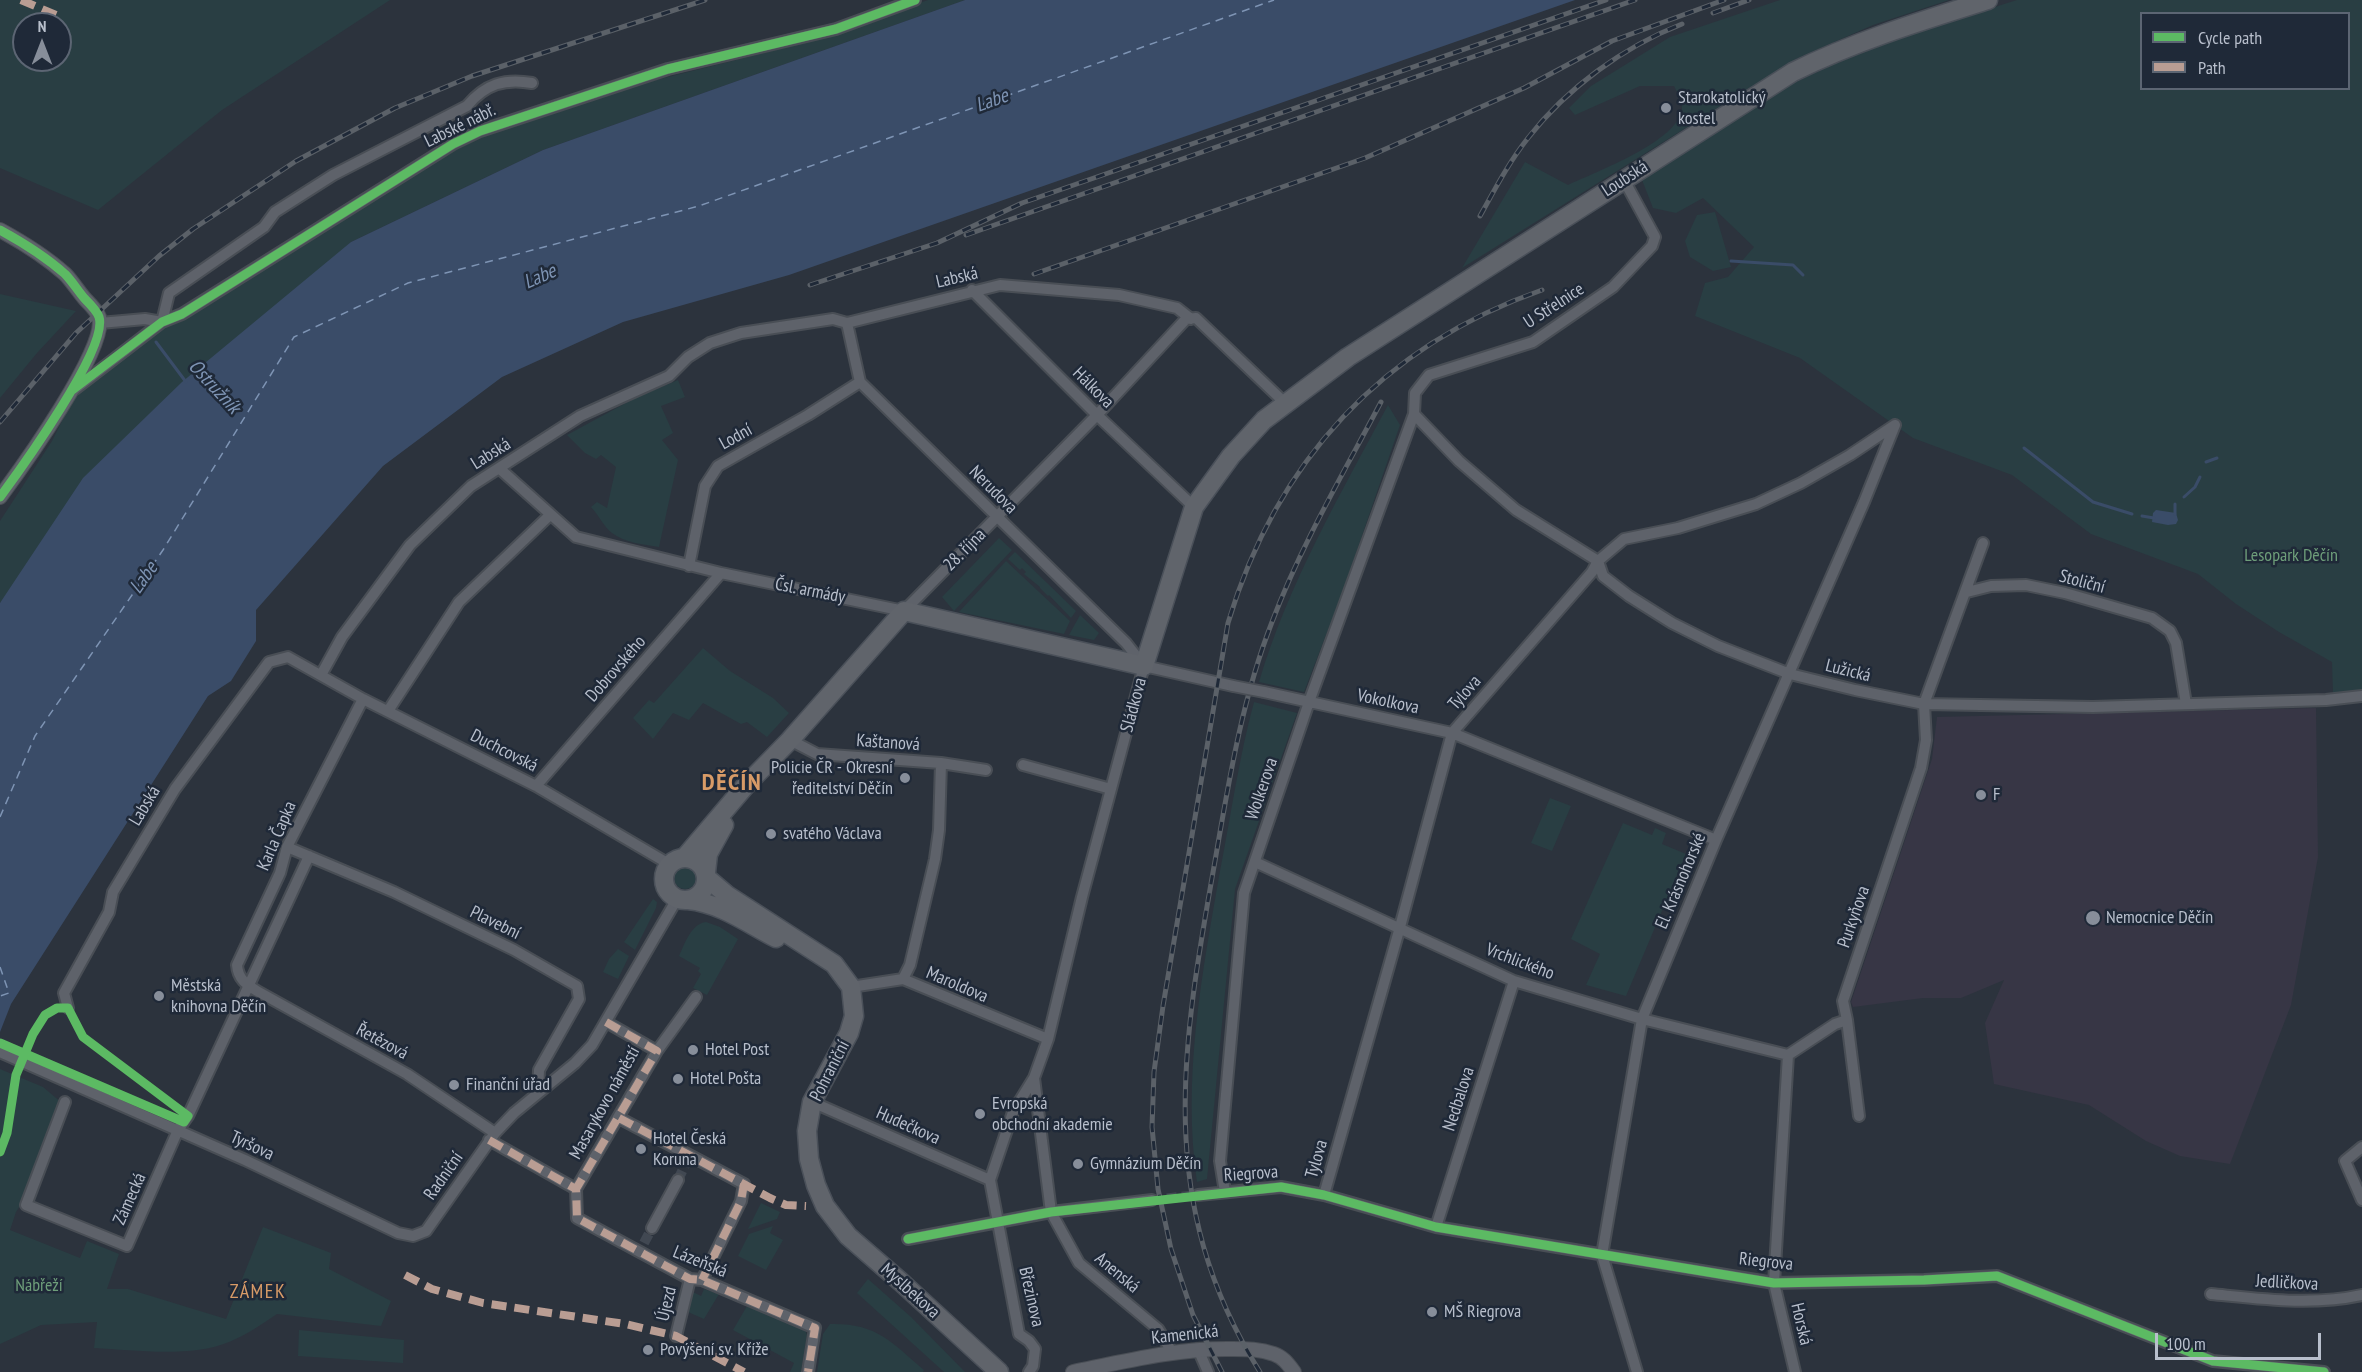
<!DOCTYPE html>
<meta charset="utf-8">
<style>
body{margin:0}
#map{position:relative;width:2362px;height:1372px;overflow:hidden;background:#2c333d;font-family:"PT Sans Narrow",sans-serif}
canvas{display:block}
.legend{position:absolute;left:2140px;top:12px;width:210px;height:78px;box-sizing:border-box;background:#1f2938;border:2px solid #5c6573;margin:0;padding:8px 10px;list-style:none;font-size:18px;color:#b8bfcc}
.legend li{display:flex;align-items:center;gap:12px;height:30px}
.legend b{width:30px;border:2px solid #5c6573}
.north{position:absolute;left:12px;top:12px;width:60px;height:60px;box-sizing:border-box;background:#1f2938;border:2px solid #5c6573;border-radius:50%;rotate:0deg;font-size:16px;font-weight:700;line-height:24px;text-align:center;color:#b8bfcc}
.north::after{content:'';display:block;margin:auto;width:21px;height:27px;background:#878e9a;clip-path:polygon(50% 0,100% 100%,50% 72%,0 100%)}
.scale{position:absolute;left:2155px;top:1333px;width:166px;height:27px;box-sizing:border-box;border:3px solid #b8bfcc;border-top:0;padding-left:8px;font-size:18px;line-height:21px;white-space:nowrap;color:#b8bfcc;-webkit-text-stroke:4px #1f2938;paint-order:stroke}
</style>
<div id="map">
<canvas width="2362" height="1372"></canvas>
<ul class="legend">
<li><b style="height:8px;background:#5cba63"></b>Cycle path</li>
<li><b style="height:8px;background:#b99d93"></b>Path</li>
</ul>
<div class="north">N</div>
<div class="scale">100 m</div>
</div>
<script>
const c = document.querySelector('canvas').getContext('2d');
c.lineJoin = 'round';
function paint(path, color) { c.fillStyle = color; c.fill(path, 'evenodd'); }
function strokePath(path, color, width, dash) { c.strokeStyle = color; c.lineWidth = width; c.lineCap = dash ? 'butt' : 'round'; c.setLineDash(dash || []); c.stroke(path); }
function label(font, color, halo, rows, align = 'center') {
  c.font = font + ' "PT Sans Narrow",sans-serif'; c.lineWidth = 5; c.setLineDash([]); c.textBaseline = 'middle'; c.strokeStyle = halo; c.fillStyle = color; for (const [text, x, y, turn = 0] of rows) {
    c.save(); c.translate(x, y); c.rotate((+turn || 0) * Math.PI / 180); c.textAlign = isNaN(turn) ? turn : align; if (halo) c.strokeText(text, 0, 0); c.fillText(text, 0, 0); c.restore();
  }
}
paint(new Path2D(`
 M2316,708L2318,857L2291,1005L2230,1164L2180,1156L2146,1141L2089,1105L1994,1084L1985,1023L2004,980L1961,998H1923L1853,1007L1851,1002L1932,759L1937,717Z`), '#373645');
paint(new Path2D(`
 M0,0H390L222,110L98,210L0,168ZM24,24H60V60H24Z
 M928,0H965L543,150L351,242L0,603V521L52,441L76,393L165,327L185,319L326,228L456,150L489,134L644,83L804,43Z
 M1780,0H1949L1873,25L1796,59L1462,268L1525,162L1568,185C1595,172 1680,141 1682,108C1682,100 1678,94 1674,86H1640L1575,115L1569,108L1591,86L1670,37Z
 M2017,0H2362V694H2333L2332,662L2279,632L2236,604L2198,574L2091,534L2012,475L1913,438L1800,358L1695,316L1705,283L1728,277L1754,247L1703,198L1676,213L1653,208L1642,180C1688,149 1733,116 1781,90C1855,50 1937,26 2017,0ZM2142,14H2348V88H2142Z
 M1715,212L1731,267L1713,271L1690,257L1685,241L1697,215Z
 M0,294L76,311L37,353L0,398Z
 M678,380L685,397L661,406L673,433L662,440L678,460L659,547C643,544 625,543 612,533C604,527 598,514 591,507L597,502L607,508L616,467L601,455L596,459L585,453L567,435L635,398Z
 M1388,405L1400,425L1343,591L1304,692L1259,682C1288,584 1340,495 1388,405Z
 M999,538L1012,550L954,611L942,597Z
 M1015,552L1076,611L1071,618L1049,595L1048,596L1040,588V587L1024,574L1026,572L1022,568L1020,570L1008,559Z
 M1006,561L1070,621L1064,634L959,612Z
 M1080,615L1099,633L1094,640L1069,635Z
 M703,648L730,671L773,698L789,713L767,737L747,722L741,724L703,703L689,720L673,713L653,739L633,718L649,700L654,703Z
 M1254,702L1297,713L1235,889L1207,1179L1197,1182C1182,1078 1202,974 1220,871C1231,815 1239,757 1254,702Z
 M1550,798L1571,806L1552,851L1531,843Z
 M1623,823L1652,835L1655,828L1666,833L1662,844L1686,854L1626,996L1586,985L1600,954L1571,939Z
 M674 878a11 11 0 1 1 22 0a11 11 0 1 1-22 0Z
 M653,899L657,902L656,908L635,950L624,942Z
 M706,922L720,927L738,939L707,995L693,988L701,974L698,971L700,968L679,956C685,943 691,924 706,922Z
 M618,949L629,956L618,979L603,972L609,959Z
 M0,1069L43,1087L62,1103L28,1193L16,1212L10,1230L80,1258L87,1241L119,1254L107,1289H128L226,1319L263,1227L331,1253L329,1269L391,1301L381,1326L277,1314C261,1325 246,1335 229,1342C191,1358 134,1350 94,1348L97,1322L41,1325L0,1344Z
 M761,1203L780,1212L777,1219L748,1229Z
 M773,1226L770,1233L783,1240L766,1270L738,1256L749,1234Z
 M868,1279L911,1317L965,1372H944L857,1293Z
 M704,1289L719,1294L704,1319L688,1312L693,1292L701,1296Z
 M747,1306L805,1330L807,1335L801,1372H790L794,1363L733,1330Z
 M830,1324C877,1323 891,1342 924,1370L923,1372H817L823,1334Z
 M299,1330L404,1340L403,1363L298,1356Z`), '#293e43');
paint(new Path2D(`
 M965,0H1575L789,275L623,322L502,377L383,466L256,610V641L231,681L208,696L11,1004L0,1032V603L83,478L182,382L351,242L543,150Z
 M2156,510L2176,513L2178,520L2176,524L2168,525L2152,522L2153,513Z`), '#3a4c68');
strokePath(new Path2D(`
 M1731,261L1793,265L1803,275
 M156,342L186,382
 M2024,448L2093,502L2132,514
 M2206,462L2217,458
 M2184,497L2195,487L2200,477
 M2175,504V514
 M2142,516L2154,518`), '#3a4c68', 3);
strokePath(new Path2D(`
 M0,817L35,736L163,550L294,337L408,283L699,206L1274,0
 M0,967L9,993L0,996`), '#7e94b4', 1.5, [8, 6]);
strokePath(new Path2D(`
 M678,1180L686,1163
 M1152,1200L1198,1195
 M644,1243L652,1228`), '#414852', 10, [10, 5]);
const minor = new Path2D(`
 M972,290L1097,415L1194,507
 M162,322L169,293L264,227L275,212L333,175L467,106C485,84 505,78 532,83
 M100,323L145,319L162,322
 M847,323L860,382L1126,643L1144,666
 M75,389L162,322L182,314L453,144L480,131L668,69L836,29L915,0
 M1414,414L1459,461L1516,510L1598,561L1603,576L1629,596L1672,623L1718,646L1790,674L1855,690L1924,704L2093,707L2326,700L2362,696
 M500,469L576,537L721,573L904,611L1097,415L1186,319L1196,318L1285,403
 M689,566L705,486L718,466L808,415L860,382
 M1967,592L1991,586L2026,585L2065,593L2152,618L2170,631L2176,643L2186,704
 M1144,666L1233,686
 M321,675L342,637L410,545L471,486L580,416L669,376L688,357L710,343L741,333L833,319L847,323L1000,285L1119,295L1177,308L1191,319
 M1264,692L1452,733L1716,840
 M363,699L287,847L280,873L237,965C238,979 246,984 257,991L407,1074L495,1133
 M388,711L459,602L550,515
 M790,740L817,754L941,763L986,770
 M1023,765L1111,789
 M536,786L721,573
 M287,847L394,892L514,950L577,986L579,999L539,1070L538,1093
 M1255,862L1514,981L1642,1019L1788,1055
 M903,979L910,965L935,859L939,830L941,763
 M851,987L903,979L1048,1039
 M696,997L657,1051L576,1189L577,1218L690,1279L702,1280L815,1328L808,1372
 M68,1008L64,993L109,912L113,892L175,789L269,662L288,657L363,699L536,786L669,864
 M1847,1020L1859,1116
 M606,1022L657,1051
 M0,1052L245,1160L398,1233L413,1236L426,1231L495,1133L514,1113L575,1063L592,1045L677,899
 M1034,1078L1051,1212L1079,1263L1158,1329L1172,1352
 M65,1102L26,1205L127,1246L178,1130L188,1116L309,856
 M812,1102L990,1180
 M619,1118L744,1184L741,1201L702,1280
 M489,1140L576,1189
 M2362,1147L2345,1161L2362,1200
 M1225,1192L1220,1161L1244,893L1309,702L1414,414L1415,393L1429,375L1533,342L1613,287L1652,246L1655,237L1624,180
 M1198,1195L1281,1187L1324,1195L1436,1227L1774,1283L1924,1280L1997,1276L2213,1361L2324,1372
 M1324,1195L1400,927L1452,733L1592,572L1598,561L1624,539L1678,528L1756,504L1801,483L1850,455L1895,425
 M1436,1227L1514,981
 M652,1228L678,1180
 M908,1239L1051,1212L1152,1200
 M2211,1294C2262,1299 2312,1306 2362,1295
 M676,1336L690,1279
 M1198,1349L1208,1372
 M1029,1372L1033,1366L1035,1349L1029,1341L1019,1334L990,1180L1013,1112L1034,1078L1048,1039L1082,897L1144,666
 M1637,1372L1602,1255L1642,1019L1716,840L1864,502L1895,425
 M1795,1372L1774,1283L1788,1055L1835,1024L1847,1020L1843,1001L1921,768L1926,740L1924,704L1983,543`);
const tertiary = new Path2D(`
 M0,230C22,242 46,257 65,274C72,281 78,291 85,299C90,304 97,311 99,317C109,347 20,470 0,497
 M1073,1372C1126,1361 1178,1348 1233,1349C1247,1349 1260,1349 1274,1354C1283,1357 1288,1364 1294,1372`);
const primary = new Path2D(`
 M685,857L747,784L790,740L904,611L1144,666L1194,507L1231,456L1264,420L1348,357L1793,72C1856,41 1921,21 1988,0
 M664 879a21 21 0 1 1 42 0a21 21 0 1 1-42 0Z
 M706,872L708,854L724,825
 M707,878L727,895L834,964L851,987L854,1016L849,1033L812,1102L807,1131L809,1159L816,1185L825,1206L848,1236L901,1282L999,1372
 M688,900C720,903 747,923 776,938`);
strokePath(minor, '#494e55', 14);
strokePath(tertiary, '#494e55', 16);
strokePath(primary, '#4a5059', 21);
strokePath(minor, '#5e626a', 10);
strokePath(tertiary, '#5e626a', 14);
strokePath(primary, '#60646b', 18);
const rail = new Path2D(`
 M1713,13L1749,0
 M1480,216C1495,189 1509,162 1528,138C1567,88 1623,47 1682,24
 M966,235L1635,0
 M1034,274L1365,158L1524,88L1612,41L1724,0
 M810,285L937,243L1022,203L1606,0
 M0,422L76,333L159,256L193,229L296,161L395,108L472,76L705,0
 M1222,1372L1193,1315L1171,1249L1158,1189L1152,1127L1154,1072L1163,1006L1228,623C1276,462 1382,346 1542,290
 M1260,1372C1154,1203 1182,1046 1215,861C1229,780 1242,699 1272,622C1301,545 1343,474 1381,402`);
strokePath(rail, '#5b6168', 5);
strokePath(rail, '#1f2938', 3, [9]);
const minorBridge = new Path2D(`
 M1233,686L1264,692`);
strokePath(minorBridge, '#494e55', 14, []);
strokePath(minorBridge, '#5e626a', 10);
strokePath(new Path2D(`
 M21,0L56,15
 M606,1022L657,1051L576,1189L577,1218L690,1279L702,1280L815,1328L808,1372
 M619,1118L770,1198L786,1205L806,1206
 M489,1140L576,1189
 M405,1275L432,1289L483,1303L625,1324L676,1336L744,1372
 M702,1280L741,1201L744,1184`), '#b99d93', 8, [15, 8]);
strokePath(new Path2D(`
 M0,230C22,242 46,257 65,274C72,281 78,291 85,299C90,304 97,311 99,317C109,347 20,470 0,497
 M71,391L162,322L182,314L453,144L480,131L668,69L836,29L915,0
 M0,1043L170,1116L184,1122L188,1116L83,1037L68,1008H57L45,1015L33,1034L16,1075L7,1133L0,1152
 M908,1239L1051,1212L1281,1187L1324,1195L1436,1227L1774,1283L1924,1280L1997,1276L2213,1361L2324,1372`), '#5cba63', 9);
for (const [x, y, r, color] of [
 [1666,108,6,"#878e9a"],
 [905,778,6,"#878e9a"],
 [1981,795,6,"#878e9a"],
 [771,834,6,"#878e9a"],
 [2093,918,8,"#878e9a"],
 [159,996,6,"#878e9a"],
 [693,1050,6,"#878e9a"],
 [678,1079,6,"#878e9a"],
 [454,1085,6,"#878e9a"],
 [980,1114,6,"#878e9a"],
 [641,1149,6,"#878e9a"],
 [1078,1164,6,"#878e9a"],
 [1432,1312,6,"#878e9a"],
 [648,1350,6,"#878e9a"]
]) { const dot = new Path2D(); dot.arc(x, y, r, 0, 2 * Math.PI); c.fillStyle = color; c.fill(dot); strokePath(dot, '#1f2938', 2); }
label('18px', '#b8bfcc', '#1f2938', [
 ["Starokatolický",1678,98],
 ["kostel",1678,119],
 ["Policie ČR - Okresní",893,768,"right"],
 ["ředitelství Děčín",893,789,"right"],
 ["F",1993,795],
 ["svatého Václava",783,834],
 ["Nemocnice Děčín",2106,918],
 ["Městská",171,986],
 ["knihovna Děčín",171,1007],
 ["Hotel Post",705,1050],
 ["Hotel Pošta",690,1079],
 ["Finanční úřad",466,1085],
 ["Evropská",992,1104],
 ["obchodní akademie",992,1125],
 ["Hotel Česká",653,1139],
 ["Koruna",653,1160],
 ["Gymnázium Děčín",1090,1164],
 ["MŠ Riegrova",1444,1312],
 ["Povýšení sv. Kříže",660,1350]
], 'left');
label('18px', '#b8bfcc', '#1f2938', [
 ["Labské nábř.",460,126,-26],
 ["Loubská",1625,179,-33],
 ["Labská",957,278,-13],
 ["U Střelnice",1554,306,-33],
 ["Hálkova",1093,388,45],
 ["Lodní",736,437,-29],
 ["Labská",491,454,-32],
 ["Nerudova",993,490,45],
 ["28. října",965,550,-45],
 ["Stoliční",2082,582,15],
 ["Čsl. armády",810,591,11],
 ["Dobrovského",616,669,-49],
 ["Lužická",1848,671,14],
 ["Tylova",1465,693,-49],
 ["Vokolkova",1388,702,12],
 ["Sládkova",1134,705,-75],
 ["Kaštanová",888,743,4],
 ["Duchcovská",504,751,27],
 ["Wolkerova",1262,789,-71],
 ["Labská",145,806,-59],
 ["Karla Čapka",277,836,-67],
 ["El. Krásnohorské",1681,881,-67],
 ["Purkyňova",1854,917,-71],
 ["Plavební",495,923,26],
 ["Vrchlického",1520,962,21],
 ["Maroldova",957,985,23],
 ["Řetězová",382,1042,28],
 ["Pohraniční",830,1071,-63],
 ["Nedbalova",1459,1099,-72],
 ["Masarykovo náměstí",605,1103,-61],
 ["Hudečkova",908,1126,24],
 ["Tyršova",252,1146,25],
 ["Tylova",1317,1159,-74],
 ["Riegrova",1251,1174,-4],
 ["Radniční",444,1176,-55],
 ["Zámecká",130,1199,-66],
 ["Lázeňská",700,1262,22],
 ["Riegrova",1766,1262,6],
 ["Anenská",1117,1273,40],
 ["Jedličkova",2287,1283,3],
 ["Myslbekova",910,1291,42],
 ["Březinova",1031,1297,77],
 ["Újezd",667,1304,-77],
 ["Horská",1801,1324,77],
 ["Kamenická",1185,1335,-6]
]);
label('18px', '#6e9e7a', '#1f2938', [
 ["Lesopark Děčín",2291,556],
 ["Nábřeží",39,1286]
]);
label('italic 20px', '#7e94b4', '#1f2938', [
 ["Labe",992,101,-20],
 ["Labe",540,277,-24],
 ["Ostružník",214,387,47],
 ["Labe",144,578,-55]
]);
c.letterSpacing = '1.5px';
label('20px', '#d89b67', '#1f2938', [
 ["ZÁMEK",258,1292]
]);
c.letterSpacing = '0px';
c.letterSpacing = '1.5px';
label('bold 24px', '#d89b67', '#1f2938', [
 ["DĚČÍN",732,783]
]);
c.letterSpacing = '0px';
</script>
